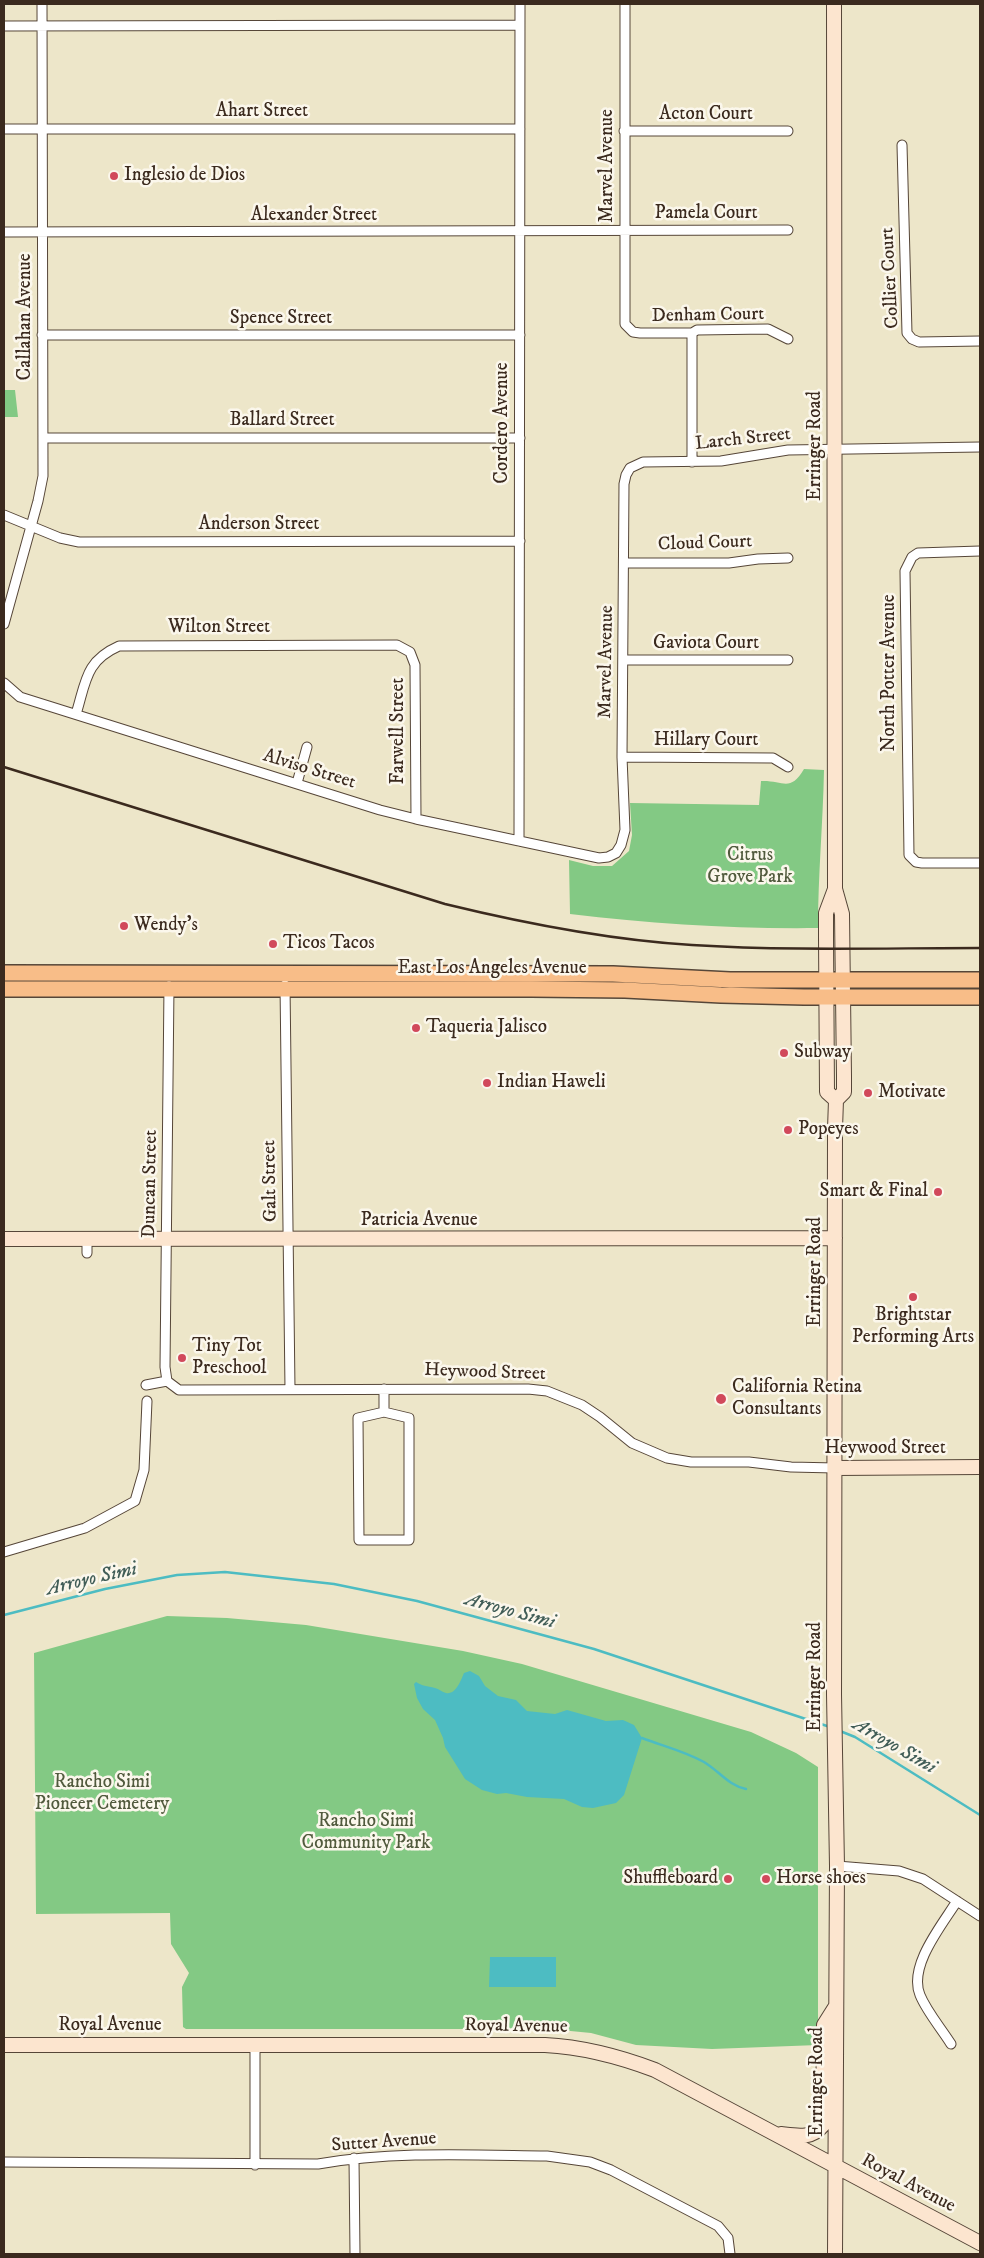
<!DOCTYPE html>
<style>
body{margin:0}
#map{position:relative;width:984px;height:2258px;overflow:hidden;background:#ede6c9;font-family:"IM FELL DW Pica",serif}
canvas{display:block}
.frame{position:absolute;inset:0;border:5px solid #3b2a1e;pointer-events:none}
</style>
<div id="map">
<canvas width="984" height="2258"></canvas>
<div class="frame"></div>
</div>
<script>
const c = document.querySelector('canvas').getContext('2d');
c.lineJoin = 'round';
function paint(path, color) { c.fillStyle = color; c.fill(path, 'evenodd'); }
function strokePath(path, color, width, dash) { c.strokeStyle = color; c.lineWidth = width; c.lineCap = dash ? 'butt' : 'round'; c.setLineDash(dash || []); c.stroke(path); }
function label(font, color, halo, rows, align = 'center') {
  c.font = font + ' "IM FELL DW Pica",serif'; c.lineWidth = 5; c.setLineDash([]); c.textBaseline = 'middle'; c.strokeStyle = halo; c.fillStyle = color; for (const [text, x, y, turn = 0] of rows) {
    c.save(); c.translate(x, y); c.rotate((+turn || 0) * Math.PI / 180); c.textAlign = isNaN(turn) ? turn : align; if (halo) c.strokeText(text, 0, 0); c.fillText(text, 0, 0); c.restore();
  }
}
paint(new Path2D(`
 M4,390H15L18,417H4Z
 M804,769L824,770C823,823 818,875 818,928C734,929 653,924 570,914L569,860L593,866H612L629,851L632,835L630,803L759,805L761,781C783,780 790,793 804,769Z
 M167,1616L227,1618L306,1625L463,1651L522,1664L751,1732L796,1753L818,1767V2045L712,2049L636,2045L591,2033L550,2029H186L183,2027L182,1987L189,1973L171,1944L170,1913L36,1914L34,1653Z`), '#83c984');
paint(new Path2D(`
 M470,1671L479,1676L485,1686L498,1696L516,1700L527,1711L555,1714L567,1710L606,1721L623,1720L634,1725L642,1738L624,1795L616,1803L593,1808L582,1807L564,1799L527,1797L506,1793L497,1794L482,1790L465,1779L445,1747L443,1738L435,1720L423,1709L417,1698L414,1684L416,1682C422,1686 427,1686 435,1688C439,1689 442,1692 446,1693C456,1695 461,1680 464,1673Z
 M490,1957H556V1987H489Z`), '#4dbcc2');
strokePath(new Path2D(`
 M4,1615L105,1589L177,1575L225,1572L334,1584L417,1601L594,1649L830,1727
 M840,1731L855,1737L980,1815
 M642,1738C663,1746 684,1751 704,1762C719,1771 729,1786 746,1789`), '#4dbcc2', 2.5);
const street = new Path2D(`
 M625,4V324L633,332L640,333H692L697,330L768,329L788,339
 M4,26L520,25
 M4,129H520
 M624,131H788
 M902,145L907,333L912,339L919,342L980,341
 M4,232L788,230
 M692,333V462
 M42,335H520
 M44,438H520
 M4,515L60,538L79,542L520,541
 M980,551L918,553L912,557L905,571L909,855L916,862L922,863H980
 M624,563H729L758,559L788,558
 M4,624L38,501L43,476L42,4
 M624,660H788
 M4,683L20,697L380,810L416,819L599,858L608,857L616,853L621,845L625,830L622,757L624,484L626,475L630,468L643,462L721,461L788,450L980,447
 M76,714C86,682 85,661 119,646L397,645L410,652L415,665L416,819
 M622,757L773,758L788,767
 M297,783L307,747
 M519,841L520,4
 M285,985L290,1389
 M169,986L165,1367L167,1381L179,1390L528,1389L547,1391L582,1405L600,1417L632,1443L667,1458L691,1462H749L791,1467L835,1468
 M87,1238V1253
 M146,1385L167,1381
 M384,1389V1412
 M384,1412L409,1418V1540H359L358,1418Z
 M4,1552L85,1528L135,1501L144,1470L147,1401
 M837,1866L899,1871L923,1879L980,1916
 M951,2044C941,2028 927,2012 920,1995C908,1966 942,1925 957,1901
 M255,2045V2165
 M354,2158L355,2254
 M4,2162L318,2164C393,2151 471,2155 547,2156L590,2162L611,2170L718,2226L728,2238L730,2254`);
const secondary = new Path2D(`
 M834,4L835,889L842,914L844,1076V1092L836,1100L835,1129L834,1694L837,1866L835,2254
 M835,889L826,913V937L827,1092L836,1100
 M4,1239L835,1238
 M835,1468L980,1467
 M4,2045H545C584,2047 618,2056 655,2070L980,2243
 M781,2134C798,2136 812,2139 823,2125L824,2025L836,2006`);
const primary = new Path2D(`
 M4,973L613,974L730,980H980
 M4,989H531L625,990L721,995L804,997H980`);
strokePath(street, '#564638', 11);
strokePath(secondary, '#564638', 16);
strokePath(primary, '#564638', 18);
strokePath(street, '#fff', 9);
strokePath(secondary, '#fce5cf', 14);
strokePath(primary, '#f8bd88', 15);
strokePath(new Path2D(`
 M4,767L445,904C527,924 608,940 692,945C788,951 884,948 980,948`), '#3b2a1e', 2.5);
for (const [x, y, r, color] of [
 [114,176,5,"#d1495b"],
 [124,926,5,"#d1495b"],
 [273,944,5,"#d1495b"],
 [416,1028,5,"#d1495b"],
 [784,1053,5,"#d1495b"],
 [487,1083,5,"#d1495b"],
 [868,1093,5,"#d1495b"],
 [788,1130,5,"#d1495b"],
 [938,1192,5,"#d1495b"],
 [913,1297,5,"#d1495b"],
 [182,1358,5,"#d1495b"],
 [721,1399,6,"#d1495b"],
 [728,1879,5,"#d1495b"],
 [766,1879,5,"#d1495b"]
]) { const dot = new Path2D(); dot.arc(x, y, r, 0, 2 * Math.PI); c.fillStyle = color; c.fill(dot); strokePath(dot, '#fbf7ec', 2); }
label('19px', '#3b2a1e', '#fbf7ec', [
 ["Ahart Street",262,112],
 ["Acton Court",706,115],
 ["Marvel Avenue",608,166,-90],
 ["Pamela Court",706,214],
 ["Alexander Street",314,216],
 ["Collier Court",891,278,-93],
 ["Denham Court",708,316,-1],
 ["Callahan Avenue",26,317,-90],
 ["Spence Street",281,319],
 ["Ballard Street",282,421],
 ["Cordero Avenue",503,423,-90],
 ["Larch Street",743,440,-6],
 ["Erringer Road",816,446,-90],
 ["Anderson Street",259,525],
 ["Cloud Court",705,544,-2],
 ["Wilton Street",219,628],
 ["Gaviota Court",706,644],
 ["Marvel Avenue",607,662,-89],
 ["North Potter Avenue",890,673,-90],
 ["Farwell Street",399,731,-90],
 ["Hillary Court",706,741],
 ["Alviso Street",309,770,17],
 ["East Los Angeles Avenue",492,969],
 ["Galt Street",271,1181,-91],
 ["Duncan Street",151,1184,-89],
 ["Patricia Avenue",419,1221],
 ["Erringer Road",816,1272,-90],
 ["Heywood Street",485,1373,2],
 ["Heywood Street",885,1449],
 ["Erringer Road",816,1677,-90],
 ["Royal Avenue",110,2026],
 ["Royal Avenue",516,2027,1],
 ["Erringer Road",818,2082,-90],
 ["Sutter Avenue",384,2143,-4],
 ["Royal Avenue",908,2184,28]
]);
label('19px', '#3b2a1e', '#fbf7ec', [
 ["Inglesio de Dios",124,176],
 ["Wendy's",134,926],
 ["Ticos Tacos",283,944],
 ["Taqueria Jalisco",426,1028],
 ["Subway",794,1053],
 ["Indian Haweli",497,1083],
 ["Motivate",878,1093],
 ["Popeyes",798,1130],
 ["Smart & Final",928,1192,"right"],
 ["Brightstar",913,1316,"center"],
 ["Performing Arts",913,1338,"center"],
 ["Tiny Tot",192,1347],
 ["Preschool",192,1369],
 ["California Retina",732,1388],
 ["Consultants",732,1410],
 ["Shuffleboard",718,1879,"right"],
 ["Horse shoes",776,1879]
], 'left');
label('19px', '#515a3d', '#fbf7ec', [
 ["Citrus",750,856],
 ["Grove Park",750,878],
 ["Rancho Simi",102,1783],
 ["Pioneer Cemetery",102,1805],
 ["Rancho Simi",366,1822],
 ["Community Park",366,1844]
]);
label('italic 20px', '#415d57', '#fbf7ec', [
 ["Arroyo Simi",92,1580,-13],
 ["Arroyo Simi",510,1612,15],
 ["Arroyo Simi",894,1747,30]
]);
</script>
